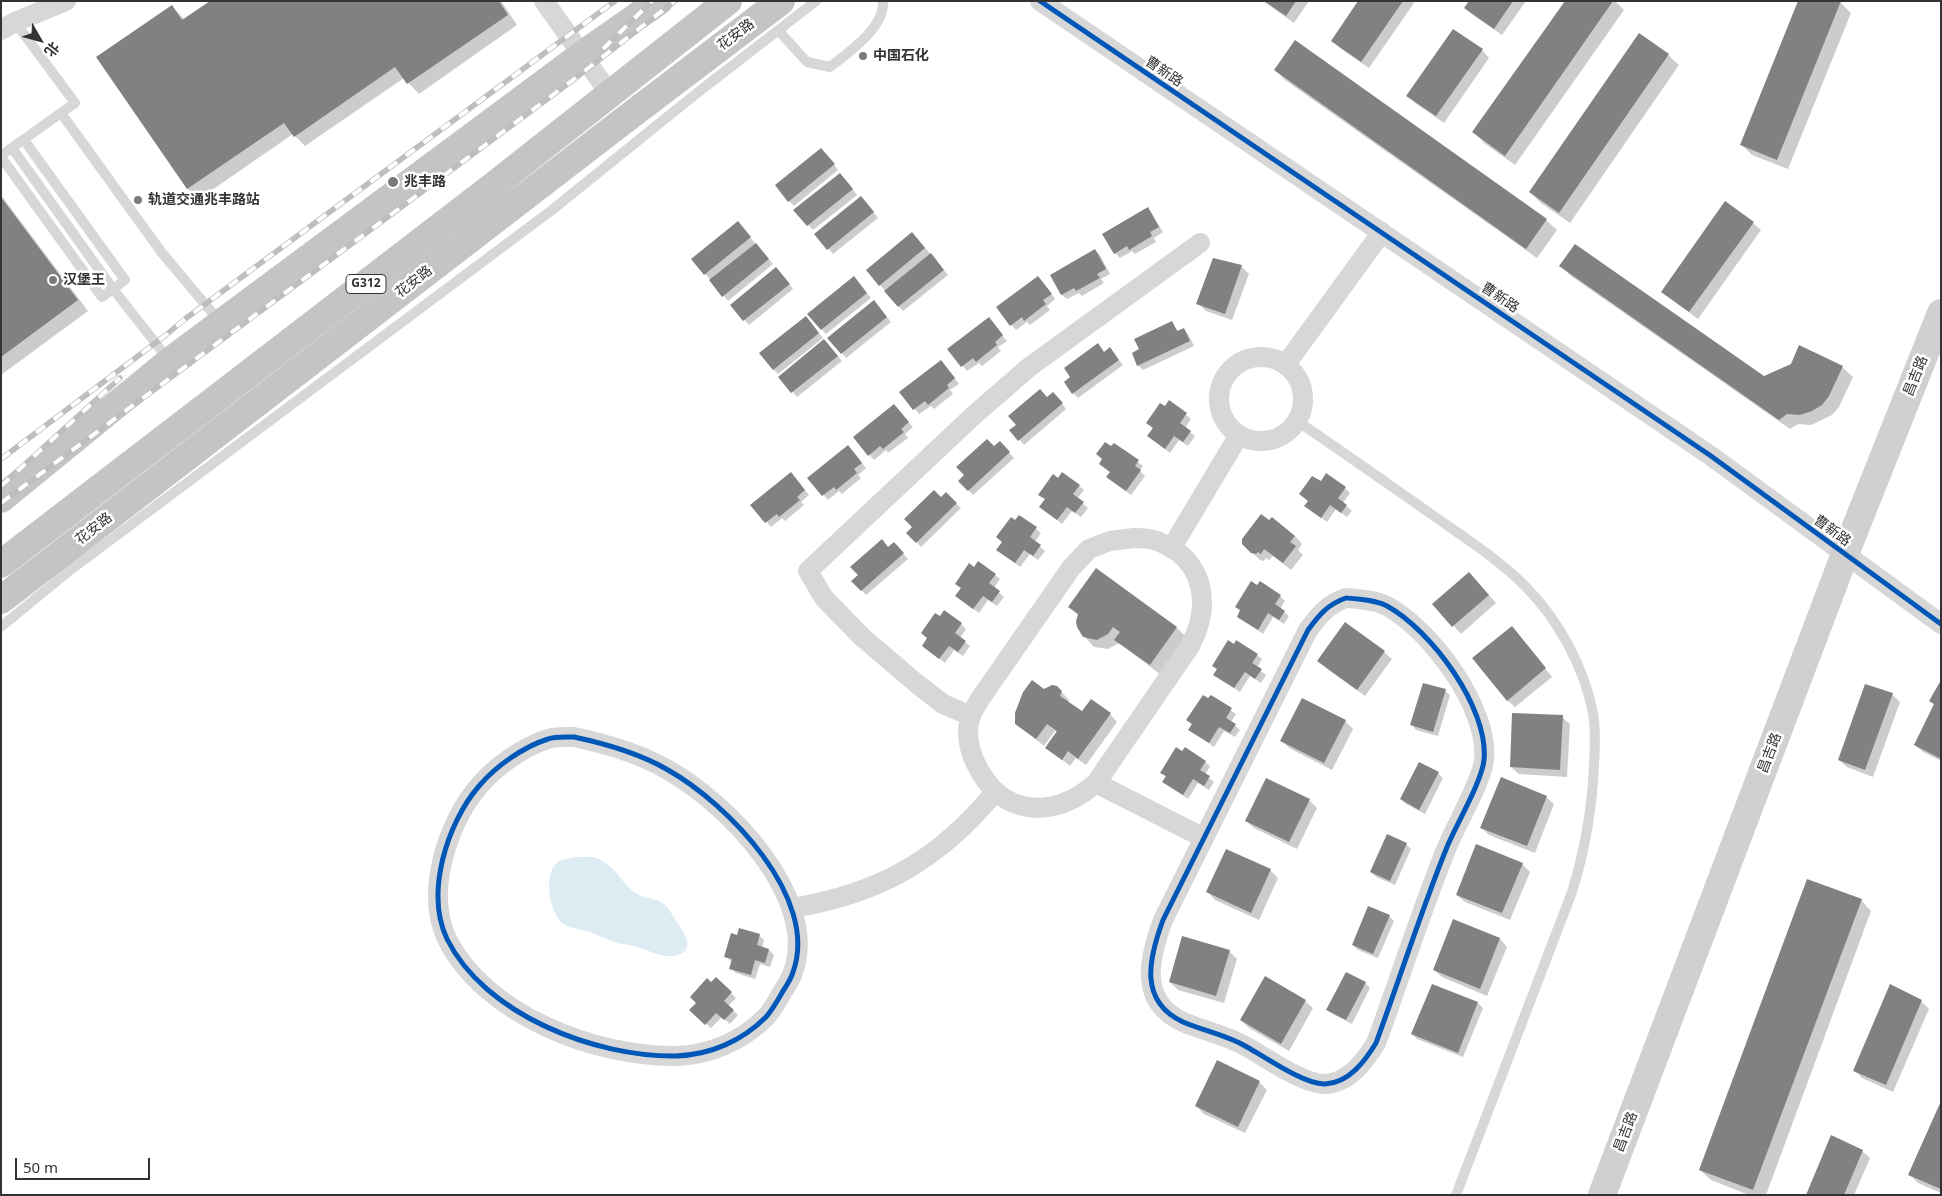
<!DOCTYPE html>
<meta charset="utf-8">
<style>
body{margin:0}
#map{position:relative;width:1942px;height:1196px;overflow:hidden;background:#fff;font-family:"Noto Sans","Noto Sans SC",sans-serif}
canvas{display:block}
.frame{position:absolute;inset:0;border:2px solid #333;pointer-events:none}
.north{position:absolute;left:15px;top:15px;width:50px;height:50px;-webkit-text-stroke:4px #fff;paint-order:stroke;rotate:128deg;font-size:14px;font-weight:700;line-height:20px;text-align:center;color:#333}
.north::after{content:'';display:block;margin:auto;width:18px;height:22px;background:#333;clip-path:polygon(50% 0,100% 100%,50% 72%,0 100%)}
.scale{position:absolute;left:15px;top:1158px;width:135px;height:22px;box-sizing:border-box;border:2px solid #333;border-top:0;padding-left:6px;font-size:15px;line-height:18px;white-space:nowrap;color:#333;-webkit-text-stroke:4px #fff;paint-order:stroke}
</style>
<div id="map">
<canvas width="1942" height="1196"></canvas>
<div class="frame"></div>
<div class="north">北</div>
<div class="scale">50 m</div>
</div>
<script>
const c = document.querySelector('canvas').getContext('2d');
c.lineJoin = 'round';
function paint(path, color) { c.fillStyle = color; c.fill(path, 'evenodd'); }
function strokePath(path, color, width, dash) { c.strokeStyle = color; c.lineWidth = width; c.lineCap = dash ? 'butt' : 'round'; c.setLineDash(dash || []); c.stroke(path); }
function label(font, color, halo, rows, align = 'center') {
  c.font = font + ' "Noto Sans","Noto Sans SC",sans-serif'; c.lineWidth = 5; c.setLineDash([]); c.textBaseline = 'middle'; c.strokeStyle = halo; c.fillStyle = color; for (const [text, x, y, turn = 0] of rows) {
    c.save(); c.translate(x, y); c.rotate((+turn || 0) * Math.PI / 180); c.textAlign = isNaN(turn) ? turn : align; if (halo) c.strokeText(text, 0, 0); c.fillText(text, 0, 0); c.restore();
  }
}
paint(new Path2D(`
 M594,857C618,866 619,882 636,893C645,899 656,898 664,904C669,908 672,915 675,919C684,932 699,952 673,956C659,958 643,947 629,945C613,943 605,938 590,932C581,929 568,929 561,922C549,910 542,870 560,861C569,856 584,857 594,857Z`), '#ddebf3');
paint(new Path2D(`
 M212,1H501L517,25L419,94L404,78L305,146L293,134L199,199L188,189L98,57L172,6L185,20Z
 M1263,1H1309L1294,23Z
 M1360,1H1412L1414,3L1369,68L1340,48L1333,41Z
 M1470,1H1526L1502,35L1473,15L1466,8Z
 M1566,1H1615L1624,10L1515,165L1484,143L1474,132Z
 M1840,2L1851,13L1788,169L1752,155L1742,145Z
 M1295,41L1546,220L1557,230L1537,258L1285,80L1275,70Z
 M1482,50L1489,58L1444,123L1415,103L1408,95Z
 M1668,55L1679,65L1570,223L1541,203L1530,192Z
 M826,154L838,170L794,206L789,201Z
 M845,179L857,195L813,230L795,210Z
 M1,195L88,311L1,375Z
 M866,202L878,218L833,254L816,234Z
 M1148,209L1152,214L1163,232L1154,238L1156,242L1135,254L1132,251L1120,258L1115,253Z
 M1753,223L1761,230L1698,319L1662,292Z
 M742,228L773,264L728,301L693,259Z
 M917,238L948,275L903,311L880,285Z
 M1095,250L1100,255L1110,274L1101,279L1104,283L1082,296L1079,293L1067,299L1062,295L1051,276Z
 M1214,259L1242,267L1249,274L1232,320L1206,311L1198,303Z
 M1561,266L1764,377L1842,367L1853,377L1839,407L1832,415L1811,425L1798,424L1790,429L1571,276Z
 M781,274L793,289L749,325L731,305Z
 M1043,282L1055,299L1047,306L1050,310L1030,325L1027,322L1016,330L998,308Z
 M858,283L871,298L826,334L822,330Z
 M879,307L891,322L846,358L842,353Z
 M989,319L1007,341L998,347L1001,351L982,366L979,363L967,371L949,349Z
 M810,322L823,338L778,374L773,369Z
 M1172,323L1178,331L1183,329L1188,334L1194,346L1143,370L1138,365L1140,350Z
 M829,346L842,361L797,397L780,377Z
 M1110,349L1123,365L1078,398L1073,393L1104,353Z
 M946,367L959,384L950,390L953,394L934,409L931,406L919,414L901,392Z
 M1047,398H1058L1066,409L1024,445L1011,430Z
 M1170,402L1191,419L1185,428L1195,436L1188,446L1179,440L1170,453L1148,436L1153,429L1148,423Z
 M899,411L913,427L905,434L908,438L888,453L886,450L874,460L855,438Z
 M1000,443L1014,458L973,495L960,481Z
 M1114,444L1143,466L1140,471L1145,476L1131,495L1113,482L1108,477L1111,473L1100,464Z
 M853,451L866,468L858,475L861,478L842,494L839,491L828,500L809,478Z
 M796,479L809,495L801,502L804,505L785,521L782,518L771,527L752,505Z
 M1058,479L1079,486L1084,490L1077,499L1088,508L1081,517L1072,511L1062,524L1041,507L1046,500L1040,494Z
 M1321,483L1345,488L1350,493L1343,503L1352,511L1347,517L1336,509L1327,522L1306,506L1309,502L1301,494Z
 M946,494L961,508L921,547L908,533Z
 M1020,516L1041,533L1035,542L1045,551L1038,560L1030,554L1020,567L998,550Z
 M1295,536L1302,544L1298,550L1303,555L1291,570L1273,556L1269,560L1266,558L1264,561L1260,560L1243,544Z
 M889,549H899L908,559L866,595L853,581Z
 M1096,570L1177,628L1187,638L1161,675L1119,643L1108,649L1094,647L1084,636L1079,616L1070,607Z
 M995,575L1000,579L994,588L1004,597L997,606L988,600L979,613L962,601V589L956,584Z
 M1476,581L1496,603L1461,634L1434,604Z
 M1280,596L1285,601L1280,609L1289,616L1284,624L1273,617L1263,634L1238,616L1241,611L1237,607Z
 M961,624L966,629L960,638L970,646L963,656L954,650L945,663L923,646L928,639Z
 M1519,636L1552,677L1515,707L1507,700Z
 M1384,652L1392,659L1365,696L1326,668L1319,661Z
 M1257,655L1262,659L1257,668L1266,675L1261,683L1250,676L1240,692L1215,675L1218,670L1213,666Z
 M1941,682V761L1923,752L1915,745L1935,706L1931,701Z
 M1057,687L1069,700L1068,703L1083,713L1110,714L1117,722L1086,765L1076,758L1070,766L1047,748L1058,733L1055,731L1044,746L1017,724L1044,691Z
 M1445,691L1450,695L1438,736L1416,730L1412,725Z
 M1892,694L1900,702L1873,777L1847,767L1839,760Z
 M1211,696L1236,714L1231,722L1240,730L1235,737L1224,731L1214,747L1190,729L1193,725L1188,720Z
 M1562,717L1570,724L1567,777L1519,774L1511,767Z
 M1345,721L1353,729L1332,770L1289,748L1282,740Z
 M1205,762L1210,766L1205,775L1214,782L1209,790L1198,783L1188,799L1163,782L1166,777L1162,773Z
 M1438,773L1443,778L1425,814L1406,804L1401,799Z
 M1266,779L1309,800L1317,808L1297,849L1254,828L1246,821Z
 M1546,797L1554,804L1535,853L1489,835L1481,827Z
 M1387,836L1406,844L1411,849L1395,885L1376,877L1371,872Z
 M1522,864L1530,872L1510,920L1465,902L1457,895Z
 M1270,870L1278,878L1259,920L1215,900L1208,892Z
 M1861,900L1871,911L1766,1195H1749L1711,1180L1700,1170Z
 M1389,916L1394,921L1378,958L1358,950L1353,945Z
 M759,935L764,940L762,948L769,950L774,955L770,967L760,964L755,979L736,973L731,968L732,962L726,957L738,936Z
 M1500,939L1507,947L1487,996L1442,977L1434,970Z
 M1229,951L1237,959L1224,1003L1178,990L1170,982Z
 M1365,983L1370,988L1352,1024L1333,1014L1328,1009Z
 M1432,985L1478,1003L1483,1008L1463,1057L1417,1039L1412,1034Z
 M731,993L736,998L728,1006L738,1015L730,1024L722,1017L711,1028L696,1015Z
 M1305,1001L1313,1008L1289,1051L1249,1028L1241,1020Z
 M1921,1001L1929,1009L1893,1092L1862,1078L1855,1070Z
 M1259,1082L1267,1090L1245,1133L1204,1114L1196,1106Z
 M1941,1104V1193L1918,1183L1910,1175Z
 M1862,1151L1870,1158L1854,1195H1807Z`), '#0003');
paint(new Path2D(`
 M210,1H499L508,15L407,84L395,67L294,137L284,123L187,189L96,57L172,5L182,20Z
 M1264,1H1296L1286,16Z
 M1358,1H1403L1361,62L1331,41Z
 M1469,1H1513L1494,29L1464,8Z
 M1565,1H1613L1505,156L1472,132Z
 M1798,1H1841L1777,160L1740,145Z
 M1453,29L1483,49L1436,116L1406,96Z
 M1639,33L1669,54L1559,213L1529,192Z
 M1295,40L1547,219L1526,249L1274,70Z
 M821,148L835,164L788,202L775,185Z
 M840,173L853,189L807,226L793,210Z
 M861,196L874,212L827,250L814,234Z
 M1,197L78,300L1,357Z
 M1725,201L1754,222L1689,312L1661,292Z
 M1148,207L1159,227L1150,232L1152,236L1129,250L1127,246L1114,254L1102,234Z
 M738,221L751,237L704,275L691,259Z
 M912,232L925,248L879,286L866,270Z
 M756,243L769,259L722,297L709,280Z
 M1575,244L1764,376L1791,364L1799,345L1843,366L1829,396L1822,405L1812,411L1800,415L1787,414L1779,420L1559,266Z
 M1095,249L1106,269L1097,274L1100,278L1076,291L1074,288L1061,295L1050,275Z
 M931,253L944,270L898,307L884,291Z
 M1213,258L1242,265L1225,314L1196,304Z
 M776,267L790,284L743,321L730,305Z
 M854,276L867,293L821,330L807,314Z
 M1038,276L1052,294L1043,300L1046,304L1024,321L1022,317L1010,326L996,307Z
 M874,300L887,317L841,354L827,338Z
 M806,316L819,333L773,370L759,353Z
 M989,317L1003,335L995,342L997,345L976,362L973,358L961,367L947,349Z
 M1172,321L1177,331L1184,328L1190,341L1137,366L1132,353L1139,349L1134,339Z
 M824,339L838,356L791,393L778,377Z
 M1098,343L1104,352L1110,347L1119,360L1072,394L1064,382L1070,377L1064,368Z
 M941,360L955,378L947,385L949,388L928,405L925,401L913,410L899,392Z
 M1040,389L1047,397L1053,392L1063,403L1018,441L1009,430L1016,425L1008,416Z
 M1169,400L1187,413L1180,423L1191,431L1183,442L1174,436L1165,449L1147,436L1153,428L1146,423L1160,403L1165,406Z
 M894,404L909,422L901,429L904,432L883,449L880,446L868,456L853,437Z
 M987,439L994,446L1000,441L1010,452L968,491L958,481L964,475L956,467Z
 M1105,442L1111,446L1114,443L1139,460L1135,466L1141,470L1126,491L1106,477L1110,472L1099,464L1102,459L1096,454Z
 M848,445L862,463L854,469L857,473L836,490L834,487L822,496L807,478Z
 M791,472L805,490L797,497L800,500L779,517L777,514L765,523L750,505Z
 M1062,472L1080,485L1073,494L1084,502L1075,513L1067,507L1057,520L1039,507L1045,499L1038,495L1053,474L1058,478Z
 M1326,473L1346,487L1338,498L1347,505L1341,513L1330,505L1321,518L1304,506L1308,501L1299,494L1312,476L1321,481Z
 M934,490L941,497L946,492L957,503L916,543L906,533L912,527L904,519Z
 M1261,514L1269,520L1272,517L1295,536L1290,542L1296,546L1283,563L1264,549L1261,554L1258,552L1256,554L1251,553L1242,544V539Z
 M1019,515L1037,527L1030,537L1041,545L1033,556L1024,550L1015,563L996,550L1002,542L996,537L1011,517L1015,520Z
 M882,539L888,547L894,542L904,553L861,591L851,581L858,575L850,567Z
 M978,561L996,574L989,583L1000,591L992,602L983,596L973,609L955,596L961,588L955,584L969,563L974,567Z
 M1096,568L1177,627L1150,665L1114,640L1120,632L1113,627L1108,634L1097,640L1083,637L1077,627L1076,622L1078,614L1068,607Z
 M1469,572L1489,595L1452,627L1432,604Z
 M1251,581L1257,585L1260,581L1281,595L1275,604L1285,611L1279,620L1268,613L1258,630L1237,617L1240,610L1235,607Z
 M944,610L962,623L955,633L966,641L958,652L949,646L939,659L922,646L927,638L921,633L935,613L940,616Z
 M1345,622L1385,651L1357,690L1317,661Z
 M1512,626L1546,668L1507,701L1472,658Z
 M1228,640L1234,644L1236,640L1258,654L1252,663L1262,669L1255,679L1245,672L1234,688L1213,675L1217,669L1212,666Z
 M1032,680L1044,689L1052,685L1057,686L1062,691L1060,696L1082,711L1091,699L1111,713L1078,759L1068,751L1062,760L1045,748L1057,731L1047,724L1036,739L1015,724V713L1023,692Z
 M1941,680V759L1914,745L1934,704L1929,701Z
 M1423,683L1446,689L1433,732L1410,725Z
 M1865,684L1893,693L1865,770L1838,760Z
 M1203,695L1208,698L1211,695L1232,708L1226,718L1236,724L1230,733L1219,727L1209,743L1188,730L1192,724L1186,720Z
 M1302,698L1346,720L1324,763L1280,741Z
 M1512,713L1563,715L1560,770L1510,767Z
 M1176,747L1182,751L1185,747L1206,761L1200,770L1210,776L1204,786L1193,779L1183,795L1162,782L1166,776L1160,773Z
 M1419,762L1439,772L1419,810L1400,799Z
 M1501,777L1547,796L1527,846L1480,828Z
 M1266,778L1310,799L1289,842L1245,821Z
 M1387,834L1407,843L1390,881L1370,872Z
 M1476,844L1523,863L1502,913L1456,895Z
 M1226,849L1271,869L1251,913L1206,892Z
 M1807,879L1862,899L1753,1190L1699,1170Z
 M1368,906L1390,915L1373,954L1352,945Z
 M1453,919L1500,938L1480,989L1433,970Z
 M739,928L760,934L757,945L769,949L765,963L755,960L751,975L729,969L732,959L724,957L731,933L737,935Z
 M1182,936L1230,950L1216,996L1169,982Z
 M1346,972L1366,982L1346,1020L1326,1010Z
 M1265,976L1306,1000L1281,1044L1240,1020Z
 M716,977L732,992L724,1001L734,1010L724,1020L716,1013L705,1025L689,1010L696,1003L690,997L707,978L711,982Z
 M1432,984L1478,1002L1458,1053L1411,1034Z
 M1890,984L1922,1000L1886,1085L1853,1071Z
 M1217,1060L1260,1081L1238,1127L1195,1106Z
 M1941,1101V1189L1908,1175Z
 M1831,1135L1863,1150L1844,1195H1806Z`), '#818181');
strokePath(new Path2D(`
 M778,30L807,62L830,67C848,53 885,28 883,1
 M61,113L162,253L220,322
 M12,148L113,289L169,360
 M6,152L75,103L15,22
 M1,157L102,297L125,280L24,140
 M1297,421C1343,452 1388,484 1434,516C1465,538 1500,560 1527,588C1559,621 1584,667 1593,713C1596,730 1595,749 1594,766C1592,810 1585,850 1572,892L1456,1195
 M1,627L69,571L552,210L697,93L816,1`), '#d7d7d7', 10);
strokePath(new Path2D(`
 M544,1L607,90
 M1040,1L1711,456L1941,624
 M1,30L15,22L66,1
 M1219 399a42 42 0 1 1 84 0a42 42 0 1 1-84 0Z
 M1286,364L1382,232
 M1134,538C1142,538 1150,538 1157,541C1205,559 1212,605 1190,646L1096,783C1054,820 1001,817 976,764C969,750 965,731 971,716C973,710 977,704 980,699L1071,568L1089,549L1110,541Z
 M1172,547L1239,435
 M1346,598C1359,599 1375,600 1387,606C1431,630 1489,708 1484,760C1482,781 1456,825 1447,847C1421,911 1400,978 1376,1043C1365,1061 1349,1083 1325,1084C1305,1085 1265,1057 1247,1047C1227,1035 1204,1031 1183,1022C1138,1001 1149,958 1163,920L1308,630C1319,615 1328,604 1346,598Z
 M971,716L943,704L916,683L862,637L824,598L808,571L973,416L1028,368L1200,243
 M574,737C607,744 639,753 668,770C727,803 820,898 793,972C791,979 787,985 783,991C778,1000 773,1009 766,1017C742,1041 710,1055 676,1056C595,1057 485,1015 447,939C425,893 447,823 479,786C496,766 523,747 548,739C556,736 566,737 574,737Z
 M1096,783L1204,838
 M792,908C879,894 939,860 995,792`), '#d7d7d7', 20);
strokePath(new Path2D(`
 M1602,1195L1845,554L1941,313`), '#d0d0d0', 28);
strokePath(new Path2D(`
 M1,499L170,361L582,55L659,1
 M1,564L493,186L728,1
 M1,600L631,115L781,1`), '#c4c4c4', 28);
const rail = new Path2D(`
 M603,49L652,1
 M1,459L166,335L185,319L615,1
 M1,486L120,378
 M1,503L569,83L675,1`);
strokePath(rail, '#bebebe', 5.5);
strokePath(rail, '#fff', 4, [11]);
strokePath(new Path2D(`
 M1040,1L1711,456L1941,624
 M1346,598C1359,599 1375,600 1387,606C1431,630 1489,708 1484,760C1482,781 1456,825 1447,847C1421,911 1400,978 1376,1043C1365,1061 1349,1083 1325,1084C1305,1085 1265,1057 1247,1047C1227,1035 1204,1031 1183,1022C1138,1001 1149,958 1163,920L1308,630C1319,615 1328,604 1346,598Z
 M574,737C607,744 639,753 668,770C727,803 820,898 793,972C791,979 787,985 783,991C778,1000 773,1009 766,1017C742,1041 710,1055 676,1056C595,1057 485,1015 447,939C425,893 447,823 479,786C496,766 523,747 548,739C556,736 566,737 574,737Z`), '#0057b8', 5);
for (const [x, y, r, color] of [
 [863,56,5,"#7a7a7a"],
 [393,182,6,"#7a7a7a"],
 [138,200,5,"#7a7a7a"],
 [53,280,5,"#7a7a7a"]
]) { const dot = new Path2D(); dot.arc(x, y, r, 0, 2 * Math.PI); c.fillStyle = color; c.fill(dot); strokePath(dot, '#fff', 2); }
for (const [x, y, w] of [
 [366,284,40]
]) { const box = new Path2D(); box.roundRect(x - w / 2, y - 9.5, w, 19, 4); c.fillStyle = '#fff'; c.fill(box); strokePath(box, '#333', 1); }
label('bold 12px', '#333', null, [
 ["G312",366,284]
]);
label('14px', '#333', '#fff', [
 ["花安路",736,35,-37],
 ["曹新路",1164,72,34],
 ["花安路",414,282,-38],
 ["曹新路",1500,298,34],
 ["昌吉路",1916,376,-68],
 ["花安路",94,529,-38],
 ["曹新路",1832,531,36],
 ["昌吉路",1770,753,-69],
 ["昌吉路",1626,1132,-69]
]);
label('bold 14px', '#333', '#fff', [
 ["中国石化",873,56],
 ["兆丰路",404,182],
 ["轨道交通兆丰路站",148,200],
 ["汉堡王",63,280]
], 'left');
</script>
